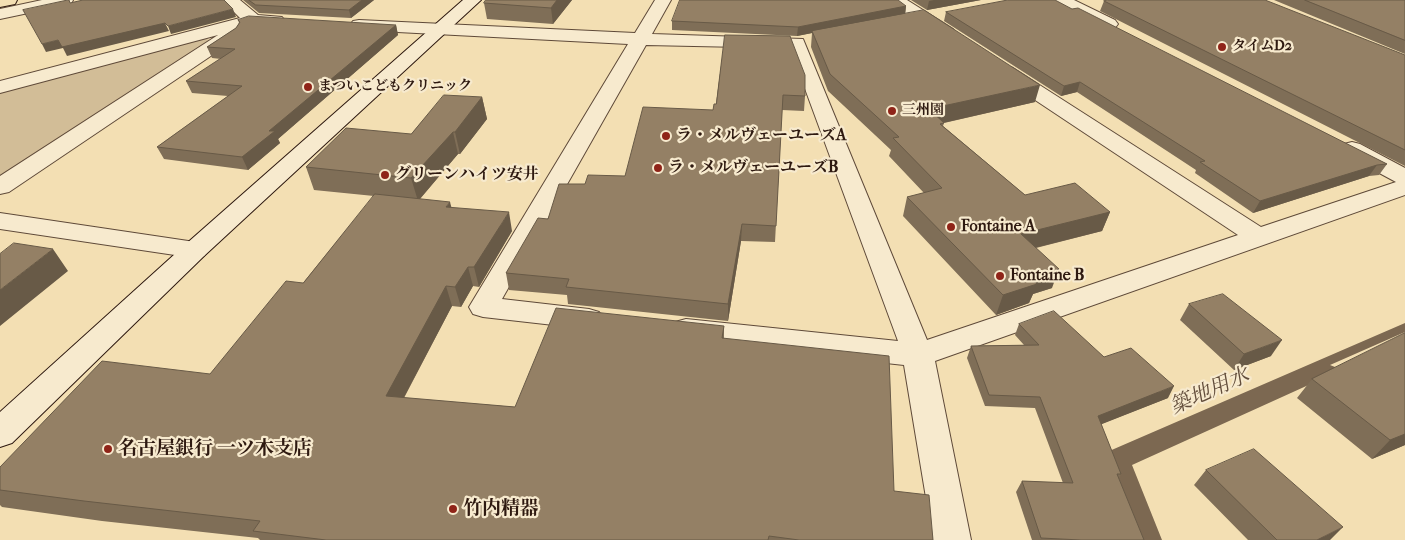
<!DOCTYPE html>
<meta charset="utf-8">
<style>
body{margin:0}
canvas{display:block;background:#f3dfb3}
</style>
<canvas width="1405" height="540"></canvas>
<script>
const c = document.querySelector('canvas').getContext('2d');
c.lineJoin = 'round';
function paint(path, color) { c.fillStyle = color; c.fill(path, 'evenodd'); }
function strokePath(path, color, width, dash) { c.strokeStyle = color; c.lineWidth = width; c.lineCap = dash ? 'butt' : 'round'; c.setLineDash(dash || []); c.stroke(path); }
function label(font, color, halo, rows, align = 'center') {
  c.font = font + ' "IM FELL French Canon","Noto Serif JP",serif'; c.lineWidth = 4.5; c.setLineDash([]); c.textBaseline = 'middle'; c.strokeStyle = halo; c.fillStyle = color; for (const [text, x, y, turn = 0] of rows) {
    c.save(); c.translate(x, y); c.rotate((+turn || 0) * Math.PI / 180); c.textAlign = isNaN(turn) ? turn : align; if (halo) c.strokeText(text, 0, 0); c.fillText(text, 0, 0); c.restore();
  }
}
paint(new Path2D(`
 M202,38L210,40L0,176V93Z`), '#d2bd97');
paint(new Path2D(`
 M1405,323V332L1330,365L1335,367L1336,370L1335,373L1132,465L1162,540H1135L1105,456L1107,452Z`), '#7c6851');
const street = new Path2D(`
 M42,0H73L71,4L0,19V9Z
 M222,0H240L258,15L282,17L285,21L282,25C268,28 255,25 239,29L242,33L239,37L9,192L0,194V176L218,35L0,93V81L240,18Z
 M655,0H671L652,34L803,39L927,340L1238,235L999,76L996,72L999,68L1006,66L1013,68L1261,227L1396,182L1344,154L1341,149L1344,144L1352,142L1360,144L1405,168V195L935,361L971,540H933L904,365L686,341L675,338L671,330L675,322L686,319L898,341L790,48L646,45L502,299L589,309L599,312L604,319L599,326L589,329L483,317L473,314L469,307L628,44L359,30L353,29L350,25L353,21L359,20L635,33Z
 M888,0H907L953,29L956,33L953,37L947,38L941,37L890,4Z
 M1053,0H1074L1115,20L1118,24L1115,28L1109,29L1103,28L1055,4Z
 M0,213L195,242L204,244L208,250L204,256L195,258L0,229Z`);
const secondary = new Path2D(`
 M463,0H481L204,256L12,443L0,447V412L186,244Z`);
const highway = new Path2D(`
 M0,0H17L15,4L0,7Z`);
strokePath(street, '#5f4a39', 2);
strokePath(secondary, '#2e1910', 2);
strokePath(highway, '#2e1910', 2);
paint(street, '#f7eace');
paint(secondary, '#f7eace');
paint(highway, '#f3dfb3');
paint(new Path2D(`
 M243,0H374L351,18L259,13Z
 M572,0L553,24L487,19L484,3Z
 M911,0H981L927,10Z
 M1274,0H1405V54Z
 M1104,1L1405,55V166L1100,11Z
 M906,6L905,14L1035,102L944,123L943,126L1025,195L1110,212L1102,231L1036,248L1052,288L1033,294L1029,303L996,315L903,216L907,197L924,193L889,156L891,150L828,91L811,47L812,33L797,36L672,30V21Z
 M1072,9L1387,164L1379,175L1369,176L1253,213L1195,173L1196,170L1077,92L1061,96L944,21L946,12Z
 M238,20L396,25L398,35L278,139L280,143L248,170L164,159L157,147L228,96L192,93L186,81L221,59L212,58L207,47L236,28L239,23Z
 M725,35L805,96L804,111L782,110L775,242L741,241L728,321L568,304L567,295L509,290L506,273L548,219L585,184L625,176L713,110L716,104Z
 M482,97L487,119L460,154H458L420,199L451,207L512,231L479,287L473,286L461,307L452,306L404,398L515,407L724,326V338L894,491L933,540H260L258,538L102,521L2,507L0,505V490L210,374L303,283L374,196L314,190L306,167L411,134Z
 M1189,304L1271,356L1234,370L1180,320Z
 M1019,324L1104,357L1168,398L1101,424L1121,474L1119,478L1144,540H1032L1016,492L1022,481L1063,483L1035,408L985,406L967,358L971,346L1024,345L1015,335Z
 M1405,333V445L1372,459L1297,398L1312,379Z
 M1206,470L1330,540H1248L1194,485Z`), '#7f6e57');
paint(new Path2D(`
 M362,0H374L351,18L349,10Z
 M557,0H572L553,24L551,8Z
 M934,0H981L927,10L929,1Z
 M906,6L905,15L812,31V33L797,36L798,27Z
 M233,9L236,17L171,34L168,26Z
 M165,23L169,31L67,56L63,48L46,52L42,44L58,40Z
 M396,25L398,35L278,139L280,143L248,170L242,157L269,131Z
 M1080,82L1077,92L1061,96L1064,86Z
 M1040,85L1035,102L925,127L929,109Z
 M482,97L487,119L460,154L455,132Z
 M453,132L458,154L418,201L411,178Z
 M1377,165L1369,176L1253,213L1260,201Z
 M450,202L455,221L446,207Z
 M509,212L512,231L479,287L474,267Z
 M1110,212L1102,231L1014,253L1021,234Z
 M742,224L741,241L728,321V304Z
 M53,249L68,271L0,326V290Z
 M468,267L473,286L461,307L455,287Z
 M1059,269L1052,288L1033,294L1029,303L996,315L1003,295L1030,278Z
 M446,286L452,306L394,416L386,396Z
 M1282,340L1271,356L1234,370L1244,354Z
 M1174,386L1168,398L1092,428L1098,416Z
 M1405,434V445L1372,459L1390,440Z
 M1343,527L1330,540H1317Z`), '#685a47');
const building = new Path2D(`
 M68,0H69L70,3L83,0H224L233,9L168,26L165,23L62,47L58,40L42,44L23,10Z
 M249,0H362L349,10L256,5Z
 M486,0H557L551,8L484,3Z
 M680,0H898L906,6L798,27L672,21Z
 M1008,0H1055L1072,9L1078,8L1387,164L1377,165L1260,201L1200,162L1205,161L1080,82L1064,86L946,12Z
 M1108,0H1265L1405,55V150L1104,1Z
 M1305,0H1405V40Z
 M924,10L1040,85L929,109L944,123L940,124L1025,195L1075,183L1110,212L1021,234L1059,269L1030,278L1037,284L1003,295L907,197L942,188L893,138L899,137L830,74L812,31Z
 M249,16L396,25L269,131H275L242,157L157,147L242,86L186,81L235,49L207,47L236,28L240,22L238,20Z
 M725,35L790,36L805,75V96L783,95L776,226L742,224L728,304L566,287L569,279L506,273L538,218L548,219L559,184H585L588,175L625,176L643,107L713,110L714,104H716Z
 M444,95L482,97L455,132H453L411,178L306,167L346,128L411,134Z
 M375,194L450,202L446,207L509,212L474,267H468L455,287L446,286L386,396L515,407L556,308L724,326L722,338L889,356L894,491L929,495L933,540H799L769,536L768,540H326L253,531L260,521L84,501L0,490V467L102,361L210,374L286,281L303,283Z
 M14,243L53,249L0,290V254Z
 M1223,294L1282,340L1244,354L1189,304Z
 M1054,311L1104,357L1131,348L1174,386L1098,416L1121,474H1117L1144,540H1081L1041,538L1022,481L1073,483L1040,397L989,395L971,346L1039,345L1019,324Z
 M1405,333V434L1390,440L1312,379Z
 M1254,449L1343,527L1317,540H1277L1206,470Z`);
paint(building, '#948065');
strokePath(building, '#685a47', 1);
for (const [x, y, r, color] of [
 [1222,47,5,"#8f2418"],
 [308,87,5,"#8f2418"],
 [892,111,5,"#8f2418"],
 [666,136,5,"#8f2418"],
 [658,168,5,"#8f2418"],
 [385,175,5,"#8f2418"],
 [951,227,5,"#8f2418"],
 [1000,276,5,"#8f2418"],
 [108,449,5,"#8f2418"],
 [453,509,5,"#8f2418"]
]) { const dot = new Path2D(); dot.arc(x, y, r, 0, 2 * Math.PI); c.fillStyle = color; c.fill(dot); strokePath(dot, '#f7eace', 2); }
label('bold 14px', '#2e1910', '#f7eace', [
 ["タイムD2",1232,47],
 ["まついこどもクリニック",318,87],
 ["三州園",902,111]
], 'left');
label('bold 16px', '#2e1910', '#f7eace', [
 ["ラ・メルヴェーユーズA",676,136],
 ["ラ・メルヴェーユーズB",668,168],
 ["グリーンハイツ安井",395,175],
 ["Fontaine A",961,227],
 ["Fontaine B",1010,276]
], 'left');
label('bold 19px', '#2e1910', '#f7eace', [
 ["名古屋銀行 一ツ木支店",118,449],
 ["竹内精器",463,509]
], 'left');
label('italic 21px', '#624d3b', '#f7eace', [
 ["築地用水",1210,392,-24]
]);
</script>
